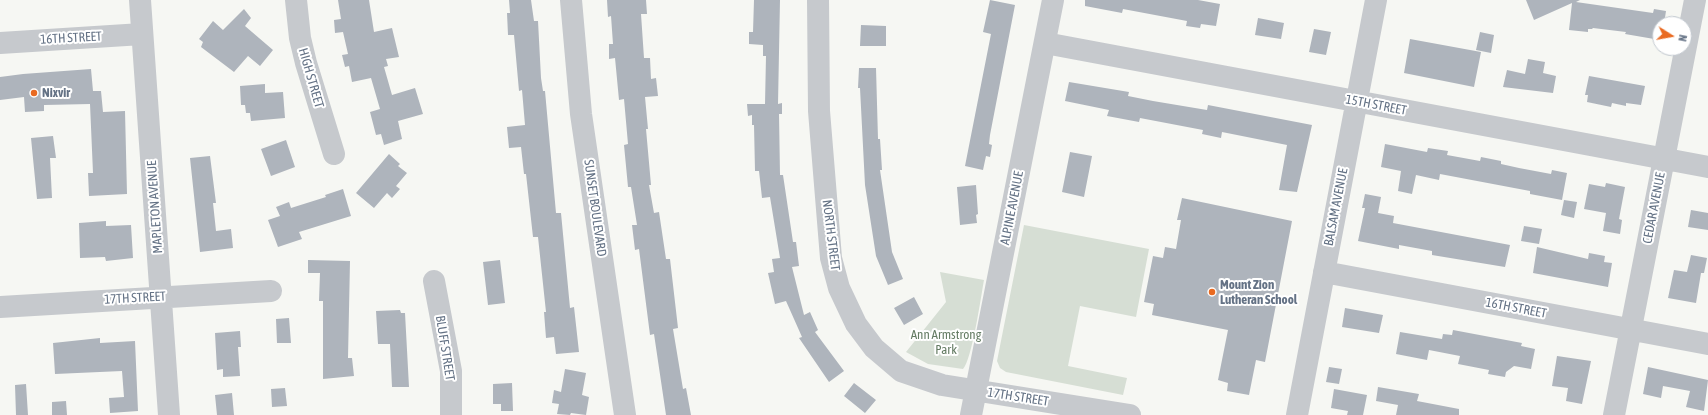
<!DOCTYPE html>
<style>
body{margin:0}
#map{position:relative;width:1708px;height:415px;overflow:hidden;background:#f6f7f3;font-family:"Asap Condensed",sans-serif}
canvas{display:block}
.north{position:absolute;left:1652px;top:16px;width:40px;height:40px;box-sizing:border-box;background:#fff;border:1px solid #c1c7ce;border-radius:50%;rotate:101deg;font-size:11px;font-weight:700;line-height:16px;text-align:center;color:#647285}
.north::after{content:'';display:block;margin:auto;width:14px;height:18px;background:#e96a21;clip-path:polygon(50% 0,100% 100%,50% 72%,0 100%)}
</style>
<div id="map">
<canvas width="1708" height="415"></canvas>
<div class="north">N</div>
</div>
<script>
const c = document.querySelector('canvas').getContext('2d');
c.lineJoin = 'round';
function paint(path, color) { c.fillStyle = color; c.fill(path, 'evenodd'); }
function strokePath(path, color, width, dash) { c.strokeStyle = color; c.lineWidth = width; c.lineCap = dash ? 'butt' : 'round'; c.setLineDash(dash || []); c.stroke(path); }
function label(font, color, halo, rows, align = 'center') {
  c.font = font + ' "Asap Condensed",sans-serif'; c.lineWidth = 4; c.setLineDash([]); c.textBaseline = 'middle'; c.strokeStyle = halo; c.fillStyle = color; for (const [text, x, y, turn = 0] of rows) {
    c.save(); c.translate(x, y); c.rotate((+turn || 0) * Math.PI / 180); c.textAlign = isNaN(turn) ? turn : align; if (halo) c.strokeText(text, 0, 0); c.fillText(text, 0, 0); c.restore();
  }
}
paint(new Path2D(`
 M1024,225L1149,249L1136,317L1080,306L1068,366L1127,378L1123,395L1006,372L1000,368L997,361Z
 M940,272L984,280C981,296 972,360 963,369L928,364L906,352L946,302Z`), '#d6ded4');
paint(new Path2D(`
 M338,0H369L374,32L392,28L399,57L386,59L388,66L384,67L392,95L415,88L423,114L398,121L402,139L384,145L381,134L376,135L370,112L380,109L371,78L352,82L349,66L345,67L342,55L348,54L343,32L335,33L334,20L341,19Z
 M509,0H531L534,21H538L541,78L543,91H545L556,213H561L570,308L574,307L579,352L556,354L554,337L546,338L544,312H546L538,237H533L526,174H524L521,147L509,148L507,127L525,125L522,90L519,91L514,35H508L507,13H510Z
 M607,0H646L647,14H641L644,58H650L651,79L656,78L658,96L645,97L648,129H646L651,185H649L654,213L659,212L666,259H670L678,328L673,329L683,389L686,388L691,415H666L654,334L650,335L639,249L635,250L632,225H637L631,187H628L624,145L628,144L624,99L619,100L615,58L609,59V44H613L611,16L608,17Z
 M754,0H780L778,104L782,103V114H779L780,175H783L793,242H796L799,266L792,267L804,315L810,312L818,330L815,332L844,371L829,382L799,338L802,337L786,301L775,304L768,273L774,272L772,259L780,258L770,197L762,198L759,171H755L754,125H752V115L748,116L747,104H765L766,56H763V45L749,44V32H753Z
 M990,0L1015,5L990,135L989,144L992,145L990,157L986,156L983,170L965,166L991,34L983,32Z
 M1085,0H1198L1220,4L1216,26L1201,24L1200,28L1186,26L1187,21L1123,9L1122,13L1085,6Z
 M1526,0H1580L1576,2L1653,13L1654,9L1666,11L1664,24H1660V40L1625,34L1626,32L1593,28L1592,29H1588V32L1569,30L1572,3L1534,20Z
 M244,9L251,18L245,26L273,50L260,66L248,56L234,72L201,47L203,42L199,39L213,21L223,30Z
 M1258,18L1284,23L1281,39L1255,35Z
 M861,25L886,26V46H860Z
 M1314,29L1331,32L1326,55L1309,52Z
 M1480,32L1494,35L1491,53L1476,50Z
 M1410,39L1481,52L1474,87L1404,73Z
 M1528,59L1545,62L1543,73L1556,76L1553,93L1503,87L1507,70L1525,74Z
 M859,68H876L878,139H880L882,170H880L892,252L903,279L888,285L876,256L865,185L860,88H858Z
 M91,69L93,91H101L103,112L125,111L127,194L89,196L88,173H93L90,104L44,105V111L25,112L24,97L0,100V77L23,74Z
 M1589,76L1645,86L1641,105L1626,103V106L1612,103L1611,107L1587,102L1588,95H1585Z
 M1069,82L1129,92L1128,96L1153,101L1207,110L1208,105L1312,125L1297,192L1279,190L1287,145L1222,132L1221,138L1202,134L1203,130L1140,118L1139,122L1107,116L1109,110L1065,101Z
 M265,84V93L283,92L285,118L251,121L250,113H246L245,105H241L240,86Z
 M53,136L56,158H50L52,198L37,199L31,138Z
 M286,140L295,167L271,176L261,149Z
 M1385,144L1427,152L1428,148L1448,151L1447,155L1480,161L1481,157L1501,161V164L1519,168L1551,174L1552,170L1567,173L1562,200L1530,194V191L1440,174L1439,180L1416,175L1412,194L1398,191L1401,171L1381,167Z
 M1070,152L1092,156L1084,197L1062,192Z
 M389,154L400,164L398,166L407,173L396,186L400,189L392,198L387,193L374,208L356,193Z
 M210,156L216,203H213L216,231L231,229L233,248L200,252L190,158Z
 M1606,183L1625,187L1619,219L1622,220L1620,234L1603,231L1606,213L1584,209L1589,184L1605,187Z
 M976,185L978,214L976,215L977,223L960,225L957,187Z
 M343,189L351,216L299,232L302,239L278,247L268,220L280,216L276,207L289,202L291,208L326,197L325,195Z
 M1365,194L1381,197L1378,213L1394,216L1393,223L1510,245L1505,267L1432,255V251L1399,245V249L1358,241L1365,208H1362Z
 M1182,198L1292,221L1265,362L1256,360L1249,395L1227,391L1228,383L1218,380L1228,330L1152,315L1154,304L1144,302L1153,256L1163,258L1165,247L1176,249L1181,220H1177Z
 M1564,200L1577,202L1574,218L1561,215Z
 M1691,210L1708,213V230L1688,227Z
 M106,221V226L131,225L133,258L106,261L105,257L80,258L79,223Z
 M1524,226L1542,229L1539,244L1521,241Z
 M1537,247L1588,259L1589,253L1605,256L1604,262L1612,263L1608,287L1533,273Z
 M1691,255L1707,258L1704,273H1701L1696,303L1668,298L1674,270L1687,272Z
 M308,260L350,261L348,358H352L354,376L323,379V301H319L320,273H308Z
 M500,260L505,303L488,305L483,262Z
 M914,297L923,314L904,325L894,308Z
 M1345,308L1383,315L1379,333L1342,327Z
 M400,310L401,313H405L409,387H392L390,344H378L376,311Z
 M289,318L291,343H277L276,319Z
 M1453,330L1522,343L1521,346L1535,349L1531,369L1514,366L1506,372L1505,377L1488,374L1489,370L1458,364L1460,356L1429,350L1427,360L1396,354L1400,332L1442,339L1443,334L1452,335Z
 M240,331L241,347H238L240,376L223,377V369L217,370L215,333Z
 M100,338V343L135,341L138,411L110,413L109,398L124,397L122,371L55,374L53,343Z
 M1557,356L1591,361L1582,404L1566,401L1568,388L1552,386Z
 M1329,367L1342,369L1339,384L1326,382Z
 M1648,367L1708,380L1704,411L1686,407L1690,391L1663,386L1661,398L1643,394Z
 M565,369L586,373L582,395L589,397L586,415L571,413L570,415L557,414L559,404L552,403L554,390L561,392Z
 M512,383L513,411H501V404H493V384Z
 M854,383L876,400L865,413L844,396Z
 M26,384L28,415H16L15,385Z
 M1378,387L1419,394L1417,401L1459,409V415H1396L1398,405L1376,401Z
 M285,388L287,406L272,407L271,389Z
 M1334,389L1367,395L1363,415H1347L1348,411L1331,408Z
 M232,393L234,415H217L215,395Z
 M66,401L67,415H52V402Z`), '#aeb4bc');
strokePath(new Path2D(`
 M140,0L169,415
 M296,0L300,38L306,63L334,154
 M571,0L581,114L625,415
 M818,0L819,111L831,258L839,288L856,324L874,348L901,371L942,385L1130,415
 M0,43L142,34
 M1045,43L1708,167
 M1324,272L1708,344
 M434,281L451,371V415
 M0,307L271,291
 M971,415L1053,0
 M1297,415L1376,0
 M1614,415L1695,0`), '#c6c9cd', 22);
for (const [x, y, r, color] of [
 [34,93,4,"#e96a21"],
 [1212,292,4,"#e96a21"]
]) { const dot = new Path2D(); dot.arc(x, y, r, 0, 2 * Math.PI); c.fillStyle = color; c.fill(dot); strokePath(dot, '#fff', 1.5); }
label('13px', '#647285', '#fff', [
 ["16TH STREET",71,38,-3],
 ["HIGH STREET",311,78,74],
 ["15TH STREET",1376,105,11],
 ["MAPLETON AVENUE",155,207,-94],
 ["BALSAM AVENUE",1336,207,-79],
 ["SUNSET BOULEVARD",595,208,82],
 ["ALPINE AVENUE",1012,208,-79],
 ["CEDAR AVENUE",1654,208,-79],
 ["NORTH STREET",831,235,83],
 ["17TH STREET",135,298,-3],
 ["16TH STREET",1516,308,11],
 ["BLUFF STREET",445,348,81],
 ["17TH STREET",1018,397,9]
]);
label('bold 13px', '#647285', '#fff', [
 ["Nixvir",42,93],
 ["Mount Zion",1220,285],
 ["Lutheran School",1220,300]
], 'left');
label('13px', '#657c64', '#fff', [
 ["Ann Armstrong",946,335],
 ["Park",946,350]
]);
</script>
